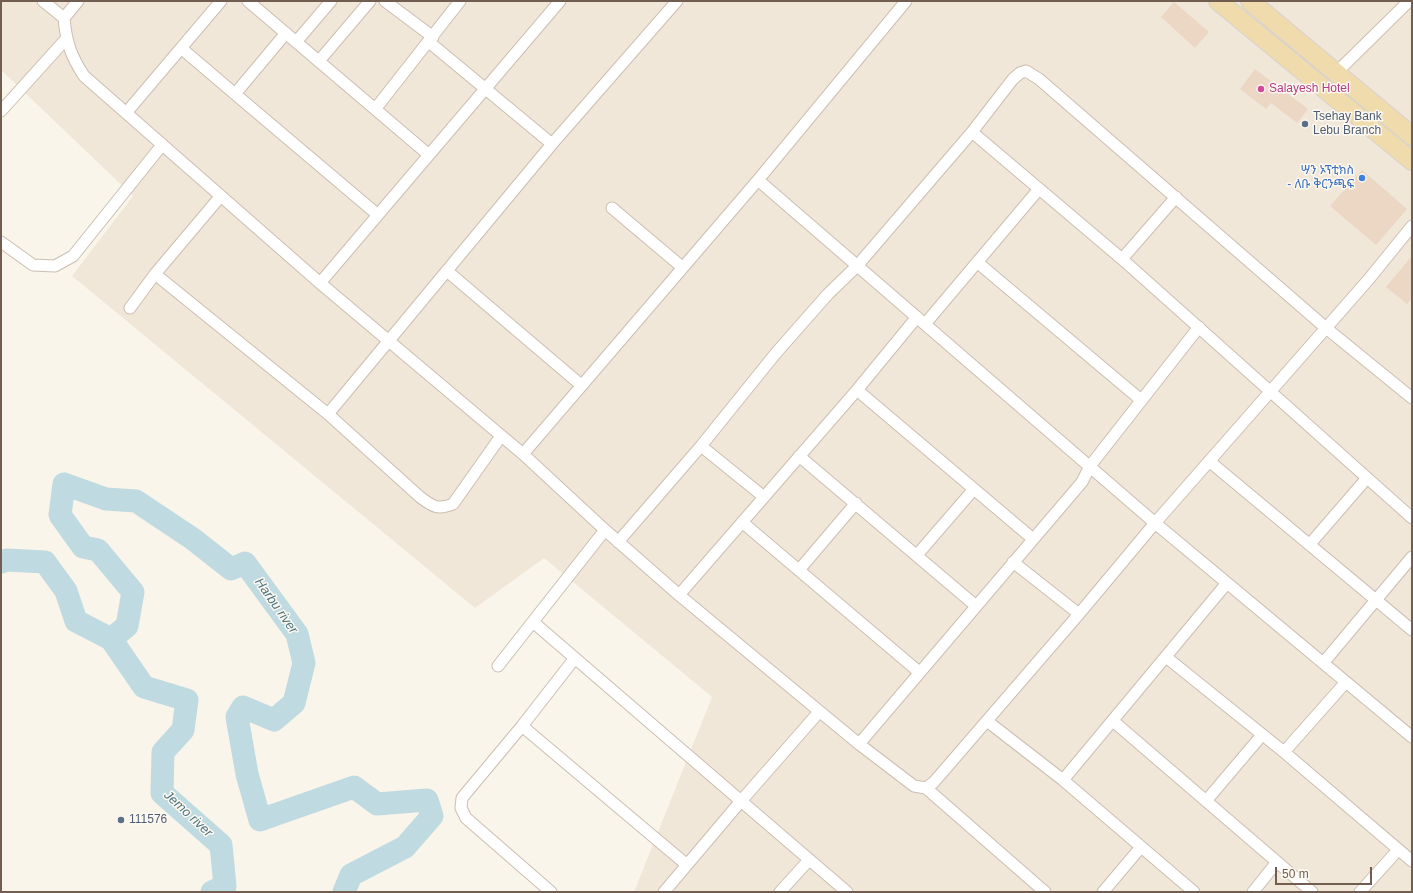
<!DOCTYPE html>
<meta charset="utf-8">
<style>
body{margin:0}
#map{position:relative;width:1413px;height:893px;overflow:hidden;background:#faf5ea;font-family:Arial,sans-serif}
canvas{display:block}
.frame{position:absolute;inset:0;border:2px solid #715e50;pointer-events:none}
.scale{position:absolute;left:1275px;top:867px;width:97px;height:18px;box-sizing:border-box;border:2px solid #715e50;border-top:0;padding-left:5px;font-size:12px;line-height:14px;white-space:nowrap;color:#715e50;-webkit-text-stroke:3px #fdf9f0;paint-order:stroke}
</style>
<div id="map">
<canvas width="1413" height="893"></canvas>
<div class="frame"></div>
<div class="scale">50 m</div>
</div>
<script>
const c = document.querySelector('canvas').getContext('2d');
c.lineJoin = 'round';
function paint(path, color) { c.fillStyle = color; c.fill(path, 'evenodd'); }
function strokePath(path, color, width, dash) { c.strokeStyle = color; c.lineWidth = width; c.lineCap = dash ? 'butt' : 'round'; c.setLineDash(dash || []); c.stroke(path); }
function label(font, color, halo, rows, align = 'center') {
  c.font = font + ' Arial,"Noto Sans Ethiopic",sans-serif'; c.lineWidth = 3; c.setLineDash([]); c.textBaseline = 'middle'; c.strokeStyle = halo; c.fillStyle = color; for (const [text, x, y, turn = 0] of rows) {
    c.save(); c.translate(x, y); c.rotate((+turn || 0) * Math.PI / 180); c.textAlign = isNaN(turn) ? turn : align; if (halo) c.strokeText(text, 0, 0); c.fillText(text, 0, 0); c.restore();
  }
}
paint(new Path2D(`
 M1,1H1412V892H634L712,697L544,558L475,608L72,276L133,196L1,70Z`), '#f0e7d9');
strokePath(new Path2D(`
 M1,562L7,560L45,562L66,591L76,621L111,639L144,687L187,700L183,730L163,752L162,793L221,845L225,886L212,892
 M111,639L127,626L133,592L98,550L83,547L60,515L64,484L106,499L136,501L193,539L231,569L245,563L297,634L304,663L294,703L274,720L243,707L237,717L247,774L260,820L354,787L377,804L427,800L432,816L405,847L351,875L344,892`), '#c0dae1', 23);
paint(new Path2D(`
 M1174,2L1209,32L1195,48L1161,17Z
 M1255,69L1308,109L1297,123L1271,103L1266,109L1240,89Z
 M1362,170L1407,209L1376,245L1330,206Z
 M1412,256V298L1407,304L1386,287Z`), '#ecd7c5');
const street = new Path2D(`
 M43,1L64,18
 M78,1L64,18C66,42 71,56 84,76L320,283L523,454L605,530L679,595L859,744L914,786L926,788L1045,892
 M248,1L429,155
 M385,1L433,37
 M286,33L235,94L378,215
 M296,42L331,1
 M429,42L552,144
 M181,48L235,94
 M319,61L370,1
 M1337,72L1409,1
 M376,108L460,1
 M1,111L66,39
 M126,113L221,1
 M972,132L1122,259L1412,518
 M758,180L1155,523L1412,737
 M220,197L155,274L328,414L420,497C433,507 438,510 453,504L501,436
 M612,208L682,267
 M1,242L33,265L55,266L73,256L162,145
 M1122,259L1176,197
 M977,262L1141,400
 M447,271L581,385
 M320,283L560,1
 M130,308L155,274
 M925,324L1039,189
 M857,390L1033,539
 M328,414L552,144L677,1
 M701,446L764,497
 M523,454L758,180L906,1
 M799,456L976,606
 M1209,461L1412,630
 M742,522L919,672
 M618,542L701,446L776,353L828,294L857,266L972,132L1013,79L1020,73L1026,71L1039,79L1326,328L1412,398
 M1310,544L1367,478
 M917,555L974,489
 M1013,562L1079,614
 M799,570L856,503
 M679,595L857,390L917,317
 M533,622L741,801L664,892
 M1166,657L1284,752L1412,861
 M1324,662L1412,557
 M498,666L605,530
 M819,712L741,801L847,892
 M987,721L1063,780L1194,892
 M1113,721L1312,892
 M522,726L687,865
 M859,744L1082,482L1090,466L1199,327
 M1284,752L1346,682
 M1063,780L1227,583
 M926,788L934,782L1079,614L1155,523L1369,279L1412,226
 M1206,801L1262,735
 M551,892L466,818L461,808L462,798L522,726L575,658
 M780,892L809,860
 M1103,892L1141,847
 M1253,892L1277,862
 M1360,892L1398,850`);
const primary = new Path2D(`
 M1218,1L1412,161
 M1250,1L1412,136`);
strokePath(street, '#cbbeb1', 13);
strokePath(primary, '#d7d2ce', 20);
strokePath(street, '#fff', 11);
strokePath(primary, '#efdbab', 18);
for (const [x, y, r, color] of [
 [1261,89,4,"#d1479c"],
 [1305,124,4,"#5c6f8a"],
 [1362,178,4,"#3f7fe0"],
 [121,820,4,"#5c6f8a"]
]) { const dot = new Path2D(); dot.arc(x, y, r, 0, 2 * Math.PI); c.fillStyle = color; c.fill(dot); strokePath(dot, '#fdf9f0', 1.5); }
label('12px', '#b23c85', '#fdf9f0', [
 ["Salayesh Hotel",1269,89]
], 'left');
label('12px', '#4e5e75', '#fdf9f0', [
 ["Tsehay Bank",1313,117],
 ["Lebu Branch",1313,131],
 ["111576",129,820]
], 'left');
label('12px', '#366cbe', '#fdf9f0', [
 ["ሣን ኦፕቲክስ",1354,171],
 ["- ለቡ ቅርንጫፍ",1354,185]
], 'right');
label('italic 13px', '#4c7481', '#fdf9f0', [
 ["Harbu river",276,606,55],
 ["Jemo river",188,814,43]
]);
</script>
